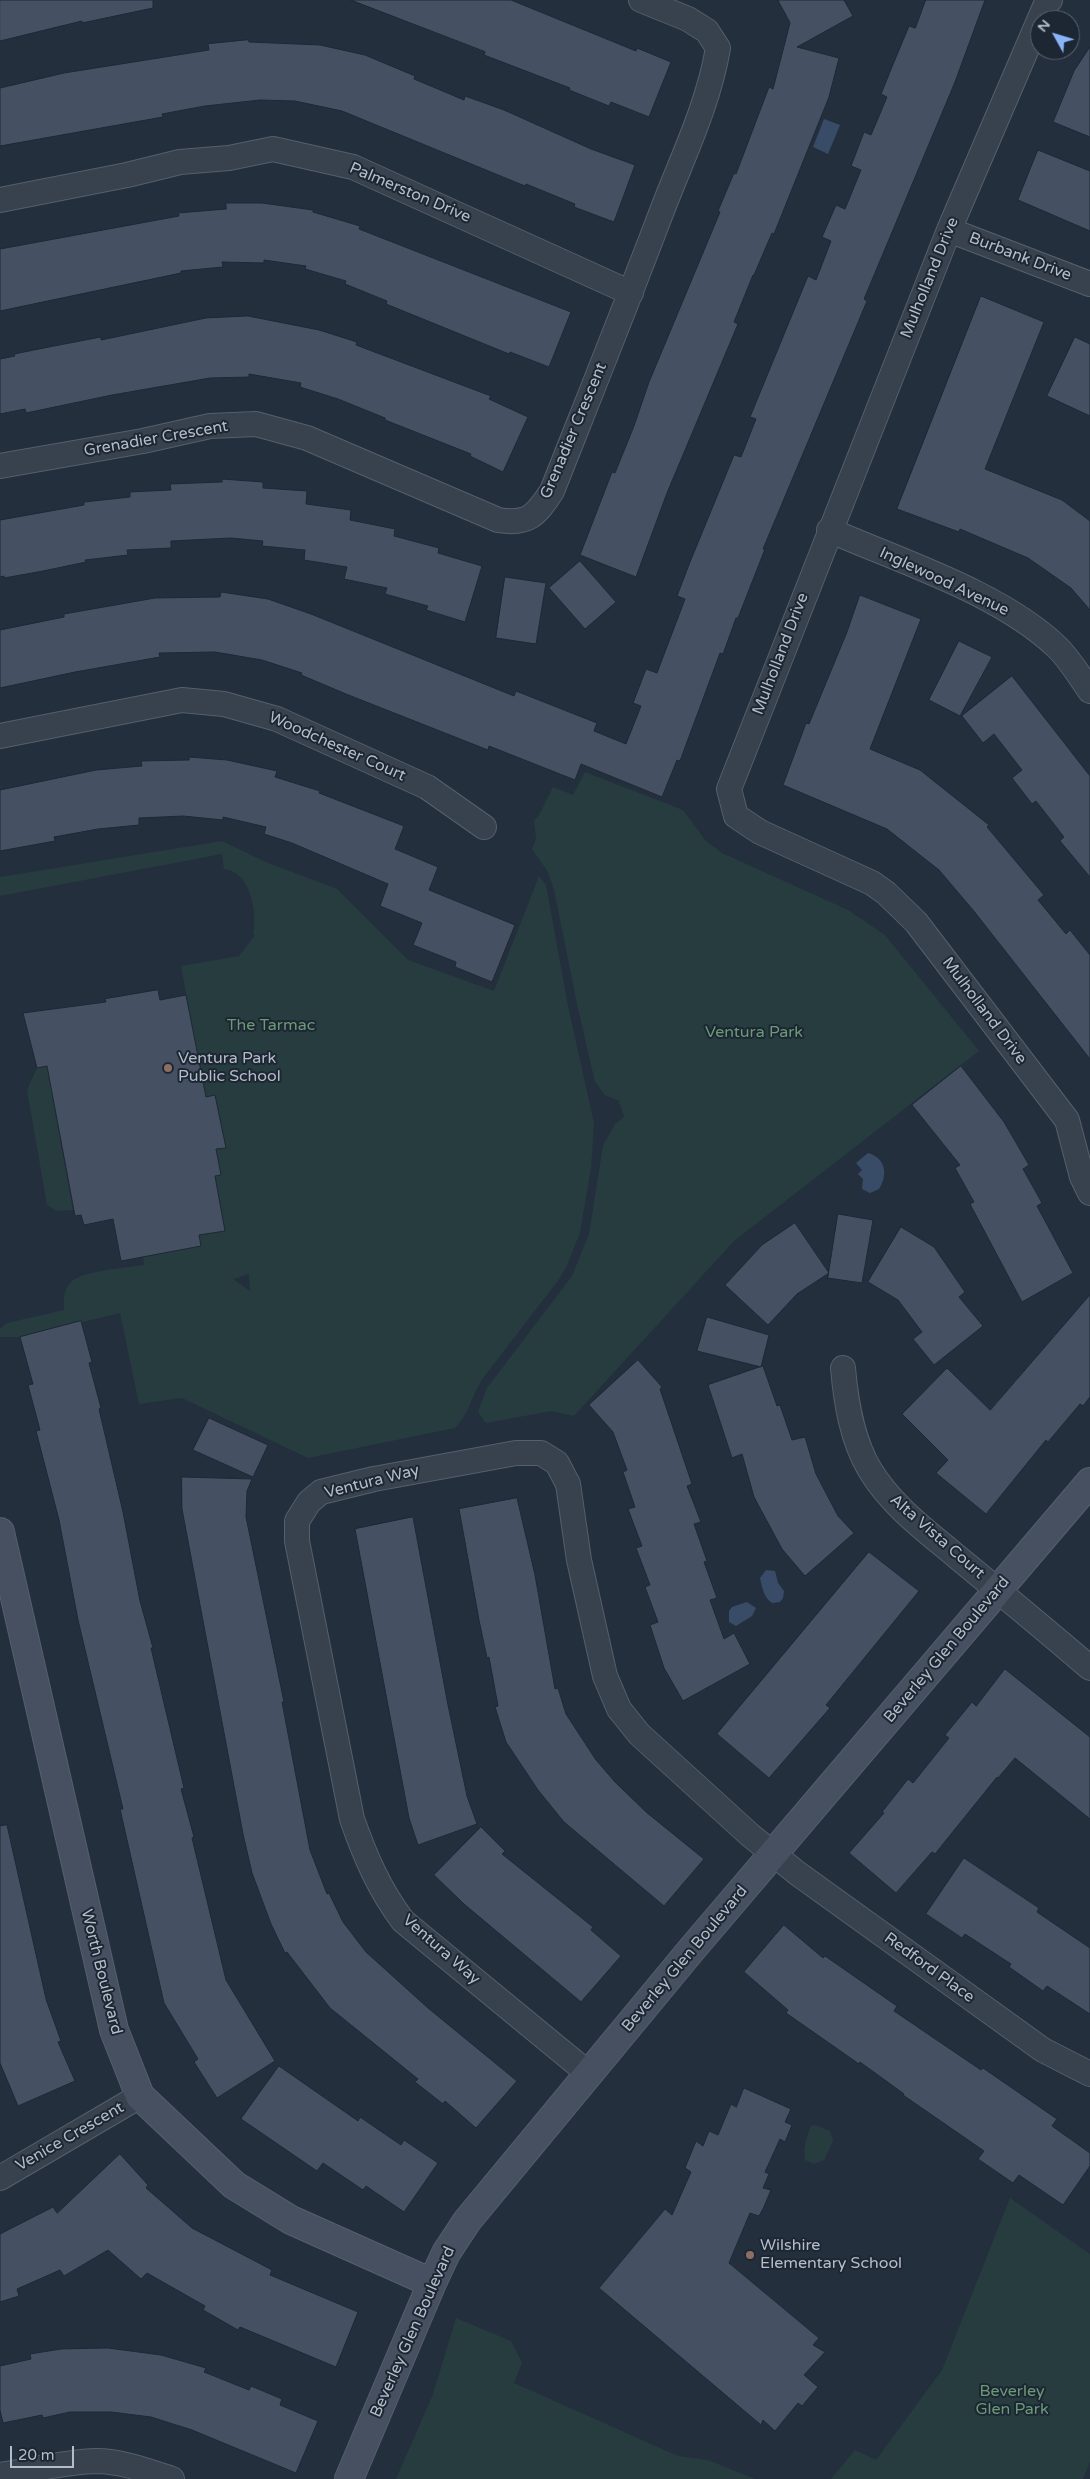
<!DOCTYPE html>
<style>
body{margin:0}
#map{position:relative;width:1090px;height:2479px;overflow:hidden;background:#242f3e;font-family:"Varela Round",sans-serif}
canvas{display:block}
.north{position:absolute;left:1030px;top:10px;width:50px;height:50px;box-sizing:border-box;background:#1d2633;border:1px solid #59626f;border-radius:50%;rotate:309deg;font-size:14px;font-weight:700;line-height:20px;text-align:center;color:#b4bcc9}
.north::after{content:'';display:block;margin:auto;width:18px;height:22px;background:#8ab4f8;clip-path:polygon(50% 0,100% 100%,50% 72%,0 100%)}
.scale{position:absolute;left:10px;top:2446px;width:64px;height:22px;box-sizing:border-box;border:2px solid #b4bcc9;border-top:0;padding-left:6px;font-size:15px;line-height:18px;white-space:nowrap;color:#b4bcc9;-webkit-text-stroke:4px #1d2633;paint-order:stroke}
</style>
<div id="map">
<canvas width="1090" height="2479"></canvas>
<div class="north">N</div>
<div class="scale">20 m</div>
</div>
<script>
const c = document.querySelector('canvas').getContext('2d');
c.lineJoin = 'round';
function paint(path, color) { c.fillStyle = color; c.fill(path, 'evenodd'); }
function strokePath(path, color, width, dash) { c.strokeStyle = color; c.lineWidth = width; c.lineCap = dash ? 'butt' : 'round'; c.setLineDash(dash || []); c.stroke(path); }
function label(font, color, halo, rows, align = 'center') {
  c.font = font + ' "Varela Round",sans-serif'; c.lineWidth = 4; c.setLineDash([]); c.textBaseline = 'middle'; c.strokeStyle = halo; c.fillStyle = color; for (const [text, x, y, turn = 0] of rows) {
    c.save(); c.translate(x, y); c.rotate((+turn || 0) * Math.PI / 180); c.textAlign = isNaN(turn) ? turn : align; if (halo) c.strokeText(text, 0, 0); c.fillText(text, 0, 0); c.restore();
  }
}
paint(new Path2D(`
 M585,772L683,810L706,841L722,853L848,910L885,935L979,1051L734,1241L574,1416L552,1411L486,1423L478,1412L487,1388L572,1276L589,1234L603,1145L615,1124L624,1117L619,1101L605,1095L595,1082L577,1004L554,890L548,872L532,849L536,839L534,820L538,817L553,787L573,795Z
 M222,841L268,863L337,889L408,960L494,991L539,876L546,885L568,1006L594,1123L591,1168L580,1233L566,1268L557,1282L483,1378C472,1394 469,1415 455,1428L308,1458L182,1398L139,1404L120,1313L20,1337H0V1329L7,1323L64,1310C64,1301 63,1291 69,1284C80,1270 126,1268 144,1265L143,1256L199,1235L225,1231L215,1176L221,1175L216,1149L226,1147L215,1095L205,1097L181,966L239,956L255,935L253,934C258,913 250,871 224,869L222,854L0,896V877ZM249,1274L250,1291L233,1279Z
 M47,1066L73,1210L56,1211L47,1205L27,1090L37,1068Z
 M815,2125L830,2131L833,2141L824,2160L814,2164L805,2160C803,2149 806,2137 811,2126Z
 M1010,2198L1090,2254V2462L1083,2479H831L855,2450L876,2460L942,2370Z
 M456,2318L511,2341L522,2363L514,2383L678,2456L708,2460L755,2479H396L433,2394Z`), '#263c3f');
paint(new Path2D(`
 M824,119L840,125L828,154L813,147Z
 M868,1153C886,1158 888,1175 879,1189L870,1193L862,1189L863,1179L858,1174L862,1170L856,1163Z
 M766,1570L775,1571L778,1583L784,1591L783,1598L780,1602L772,1603C764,1598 762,1587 760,1578Z
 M747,1602L756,1608L752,1616L736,1626L729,1622V1611L732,1607Z`), '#394c67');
const building = new Path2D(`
 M0,0H153V8L82,23V21L0,41Z
 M351,0H511L636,51L637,48L671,62L649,117L611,102L609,106L569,90L570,88L484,55L485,52Z
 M778,0H844L853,16L797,47L839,58L829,97L774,234L772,233L754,275H753L734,322L738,324L667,493L636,577L580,555L612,472L615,473L634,426L649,382L720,212L718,211L734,173L736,174L769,87L773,89L790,23Z
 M926,0H985L955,82L864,299L867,301L763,549H765L738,618H736L723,654L720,653L680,761L677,760L662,797L581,764L575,780L489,746L488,750L346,694L301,675L302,673L262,660L215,652L159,653L160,657L75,672L0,688V630L64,617V614L155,598L220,597L221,592L268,599L311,614L514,696L516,691L597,723L594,731L626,744L641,706L633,703L646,669L657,673L685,599L677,596L690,562L734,455L741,457L756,419L750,417L808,276L816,280L831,241L822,237L836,205L845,209L861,170L851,166L864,132L871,135L887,97L881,94L894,62L909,26L915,28Z
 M248,40L249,42L320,45L365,55L415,76L414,79L464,100L465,96L504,110L591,149L635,165L614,222L574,207L575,204L526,184L525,186L342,111L295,101L260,100L205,106L162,114L163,117L0,146V88L64,73L209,50L208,44Z
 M1090,47V137L1053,122L1074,71Z
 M1038,150L1090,171V231L1018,200Z
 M226,203H262L313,210V212L360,226L359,229L571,312L549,367L510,352L509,354L386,304L387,301L345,284L346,281L305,269L306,266L264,260V263L222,262L223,267L181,271V273L0,311V249L179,216L178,213L226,209Z
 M981,296L1044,322L985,469L1062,500L1090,521V610L1071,588L1028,558L960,529L959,532L897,509Z
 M248,316L319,330L357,342L356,345L491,396L489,399L528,417L503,472L470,456L471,454L385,420V418L338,399L300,387L301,383L249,374V377L210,378L112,395L26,413L25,409L0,414V359L15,356L14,354L54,346L101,337V340L206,318Z
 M1075,337L1090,344V416L1047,396Z
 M222,479L263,482V488L307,491L306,504L351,510L350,520L395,529L394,536L439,548L438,553L482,566L465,622L426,610L428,606L385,594L387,588L344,579L347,567L304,560L305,550L262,546L263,541L231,538L171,541V548L127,550L128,555L85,560L86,562L43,571L4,578V576L0,577V520L84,505V502L130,497V492L171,490L170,484L222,482Z
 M580,561L616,602L585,629L549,588Z
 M505,577L546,583L536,644L496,638Z
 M860,595L921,619L870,749L920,770L989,825L987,827L1044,895L1038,900L1066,934L1070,930L1090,955V1059L973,910L939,870L887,829L783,785L806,723L809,724L847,632Z
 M959,641L992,657L960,716L929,700Z
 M1012,676L1090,776V877L1060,841L1064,837L1036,801L1032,804L1012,778L1022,770L994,734L983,743L962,716Z
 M189,757L227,760L277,771L275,777L320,791L319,793L404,826L395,849L438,867L429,890L515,925L492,982L455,967L456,962L413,945L422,923L380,906L388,884L292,843L264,834L266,827L223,817V820L183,816L139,818V825L98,829L54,837L55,841L0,851V790L96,770L142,766L141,761L189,760Z
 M158,990L160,1000L186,995L206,1097L215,1095L226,1148L216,1149L221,1175L215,1176L225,1231L199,1235L201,1246L121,1261L113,1219L84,1225L81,1215L75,1216L47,1066L37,1068L23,1013L106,1002L105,999Z
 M961,1066L1004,1122L1029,1165L1023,1169L1042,1203L1037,1206L1073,1273L1022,1302L970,1204L974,1202L955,1168L960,1165L912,1105Z
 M838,1214L873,1220L862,1283L828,1278Z
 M795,1223L829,1273L797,1294L768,1325L725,1285L762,1245Z
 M901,1227L934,1247L965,1292L959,1297L983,1326L934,1365L913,1339L922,1332L898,1300L868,1282Z
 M1090,1295V1397L1083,1406L1080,1404L1048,1442L1046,1440L986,1514L936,1473L948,1460L902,1414L947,1368L990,1410Z
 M707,1317L769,1335L761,1367L697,1351Z
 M81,1321L92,1362L89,1363L101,1408L99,1409L123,1512L140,1601L153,1648H151L184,1788L181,1789L194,1837L192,1838L226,1980L275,2061L217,2098L194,2062L198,2059L164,2003L120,1809H123L78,1620L59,1520L36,1431L40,1430L28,1385L33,1384L20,1337Z
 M638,1360L662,1387L660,1389L692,1484L687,1486L701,1522L694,1524L707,1561L704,1562L717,1598L710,1600L724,1639L734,1633L750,1664L683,1701L664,1668L650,1625L658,1622L645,1587L650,1585L636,1548L642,1546L628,1509L635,1507L623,1472L627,1470L613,1432L589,1405Z
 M763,1366L777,1406L780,1405L792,1440L805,1437L816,1474L838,1516L854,1533L805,1576L782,1549L754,1497L742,1454L732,1458L708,1385Z
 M209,1418L268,1445L253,1477L193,1450Z
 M182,1477L252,1479L247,1491L246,1517L284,1702H282L310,1850L327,1894L329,1893L343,1922L366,1952L428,2008L517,2081L476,2128L445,2101L443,2104L415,2082L418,2079L330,2008L287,1952L285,1953L271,1924L252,1873L243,1834L182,1509Z
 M517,1498L535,1575L555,1689L558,1688L566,1714L596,1760L615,1782L646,1812L704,1859L664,1906L564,1822L538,1790L506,1742L495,1707L498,1706L489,1657L487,1658L479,1620L459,1509Z
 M413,1517L448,1705L467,1796L477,1824L418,1845L409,1818L355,1529Z
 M869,1552L919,1591L826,1705L830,1708L769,1778L717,1734Z
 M1005,1669L1090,1737V1819L1015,1758L998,1778L997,1777L935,1854L932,1852L896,1893L849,1853L884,1813L882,1812L908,1779L913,1783L949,1738L945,1735L972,1702L976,1706Z
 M7,1825L46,1999L61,2041L58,2042L75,2081L18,2106L0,2063V1826Z
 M481,1827L505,1851L502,1854L593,1927L591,1930L621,1956L581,2002L464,1904L434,1875Z
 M964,1858L1039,1908L1037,1912L1090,1948V2014L1047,1986L1043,1991L1009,1967L1011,1964L965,1934L962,1938L926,1914Z
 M784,1925L823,1958L825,1956L897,2006L894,2011L981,2070L983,2068L1057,2119L1052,2126L1090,2153V2166L1063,2205L1019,2175L1013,2183L978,2159L984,2151L903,2095L904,2094L860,2062L859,2064L786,2013L788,2010L744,1972Z
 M279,2066L358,2121L360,2117L401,2145L404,2140L438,2163L404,2212L366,2186L363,2190L323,2163L317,2171L241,2119Z
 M744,2088L791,2109L785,2122L792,2125L785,2142L780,2139L765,2172L769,2174L763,2188L771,2190L763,2209L759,2216L750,2213L729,2263L819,2338L813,2345L825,2352L804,2375L818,2387L802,2406L798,2403L775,2431L763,2420L761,2425L599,2288L665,2209L672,2215L691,2172L685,2168L696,2141L703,2146L709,2131L718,2135L731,2104L736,2107Z
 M120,2154L148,2185L146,2188L192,2228L272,2270L270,2275L358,2312L336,2367L240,2327L238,2330L203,2310L205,2306L147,2273L141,2279L108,2250L64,2276L60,2270L17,2289L19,2296L0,2302V2234L53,2207L57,2213Z
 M108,2348L161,2355L206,2368L204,2372L249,2390L251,2386L282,2399L280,2405L318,2421L296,2473L192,2430L151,2417L111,2412H70L43,2418L42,2415L3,2423L0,2410V2366L31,2359L30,2354L61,2349Z`);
paint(building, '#455162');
strokePath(building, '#1f2835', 1);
const street = new Path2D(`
 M1050,0L1046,4L949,230L729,789L736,816L760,832L872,883L886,893L916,922L1067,1120L1082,1177L1090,1193
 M0,200L127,175L180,162L229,158L273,149L353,167L631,293
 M949,230L1090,284
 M0,466L143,441L210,426L256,424L307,438L498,520C529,525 536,515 552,491C588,400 625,308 660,216C681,160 708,107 718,48L707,31L688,19L641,0
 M829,530C902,562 1001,593 1058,648C1070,660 1080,677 1090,691
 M0,736L182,700L224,704L277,719L427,787L484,827
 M843,1368C846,1403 852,1440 870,1470C891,1505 925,1530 956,1556C1001,1593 1046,1630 1090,1668
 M589,2074L403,1921C379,1889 365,1856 352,1819L297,1541V1521L309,1502L321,1492L374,1479L516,1453H541L557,1463L568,1484L579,1560L605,1676L619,1709L639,1734L750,1835L797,1873L1043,2050L1090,2074
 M0,2178L140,2096
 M0,2475C32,2470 64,2462 96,2461C121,2461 148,2471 172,2479`);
const secondary = new Path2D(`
 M0,1532L114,2030L140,2096L234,2185L291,2220L432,2283
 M349,2479L432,2283L446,2253L467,2221L692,1949L1090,1482`);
strokePath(street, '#565f6c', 26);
strokePath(secondary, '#565f6c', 30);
strokePath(street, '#38414e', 24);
strokePath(secondary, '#465061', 28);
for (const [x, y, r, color] of [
 [168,1068,5,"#8d6e63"],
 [750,2255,5,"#8d6e63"]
]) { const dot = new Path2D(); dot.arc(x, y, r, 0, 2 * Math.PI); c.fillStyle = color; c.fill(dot); strokePath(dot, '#1d2633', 2); }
label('16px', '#b4bcc9', '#1d2633', [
 ["Palmerston Drive",410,193,23],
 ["Burbank Drive",1020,257,21],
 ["Mulholland Drive",930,278,-68],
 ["Grenadier Crescent",574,431,-67],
 ["Grenadier Crescent",156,439,-10],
 ["Inglewood Avenue",944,582,25],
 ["Mulholland Drive",781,654,-69],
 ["Woodchester Court",337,747,24],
 ["Mulholland Drive",984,1011,53],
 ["Ventura Way",372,1482,-14],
 ["Alta Vista Court",937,1537,41],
 ["Beverley Glen Boulevard",947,1650,-50],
 ["Ventura Way",441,1950,41],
 ["Beverley Glen Boulevard",685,1959,-50],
 ["Redford Place",929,1968,36],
 ["Worth Boulevard",101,1972,76],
 ["Venice Crescent",70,2137,-30],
 ["Beverley Glen Boulevard",413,2332,-66]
]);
label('16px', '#6b9a76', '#1d2633', [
 ["The Tarmac",271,1026],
 ["Ventura Park",754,1033],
 ["Beverley",1012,2392],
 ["Glen Park",1012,2410]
]);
label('16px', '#b4bcc9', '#1d2633', [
 ["Ventura Park",178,1059],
 ["Public School",178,1077],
 ["Wilshire",760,2246],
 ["Elementary School",760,2264]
], 'left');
</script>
